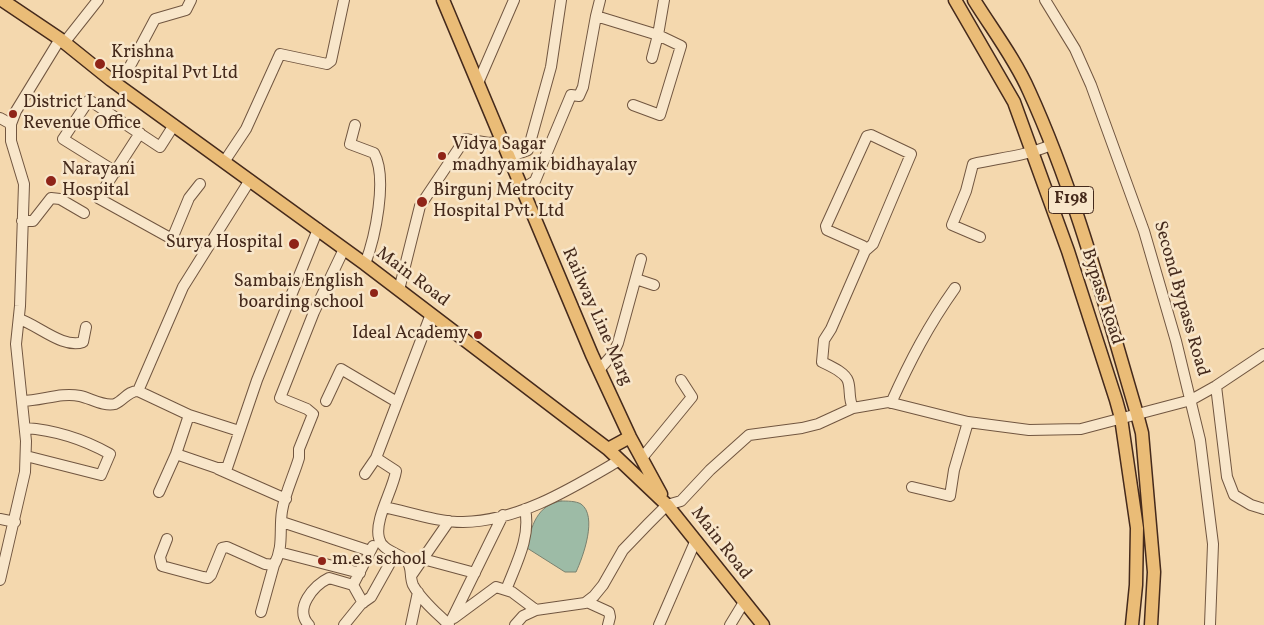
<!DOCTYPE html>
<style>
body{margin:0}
canvas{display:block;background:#f4d8ae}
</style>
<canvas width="1264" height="625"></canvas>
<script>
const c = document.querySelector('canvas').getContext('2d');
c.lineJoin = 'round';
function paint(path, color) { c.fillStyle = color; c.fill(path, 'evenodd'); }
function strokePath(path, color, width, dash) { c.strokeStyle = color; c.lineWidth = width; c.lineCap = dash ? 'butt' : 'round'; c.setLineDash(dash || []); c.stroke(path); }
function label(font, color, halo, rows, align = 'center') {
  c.font = font + ' Vollkorn,serif'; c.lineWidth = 5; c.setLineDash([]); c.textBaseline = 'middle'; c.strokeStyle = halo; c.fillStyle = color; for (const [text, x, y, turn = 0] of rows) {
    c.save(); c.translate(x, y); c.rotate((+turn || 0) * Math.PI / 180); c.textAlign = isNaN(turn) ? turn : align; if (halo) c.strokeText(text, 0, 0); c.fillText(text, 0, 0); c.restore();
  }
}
const water = new Path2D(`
 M561,501C567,501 576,501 581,504C598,516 583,557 576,572H565L527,548C531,526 537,505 561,501Z`);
paint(water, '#9dbba6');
strokePath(water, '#7a816f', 1);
const minor = new Path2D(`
 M1045,0L1075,49L1091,85L1144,231L1176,341L1200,440L1213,544L1210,625
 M596,16L600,0
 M64,43L98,0
 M111,80L129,68L155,19L186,10L191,0
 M478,83L514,0
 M633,105L660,115L681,46L658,35L652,58
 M0,118L11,124
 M355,125L350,144L374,153C388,178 375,238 365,264
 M140,133L98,198L172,239L189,198L200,184
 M509,157L528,150L551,67L561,0
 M224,162L246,129L280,54L327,64L331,61L344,0
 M116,172L63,139L89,100L160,147L174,125
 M522,189L535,181L571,95L579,96L583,87L596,16L658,35L664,0
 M22,221H33L51,198L60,199L84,213
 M980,237L952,225L966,191L973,164C999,158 1026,156 1051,145
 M636,279L654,285
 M399,290L420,206L465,139L489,143L503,141
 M431,314L376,458L396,471C393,490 374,520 379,538C381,550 398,553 406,560C413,567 409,576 413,585C421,600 437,613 449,625
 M19,319C38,325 63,349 83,342L86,327
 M599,370L613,354L618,343L641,259
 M1216,386L1227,477L1234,495L1251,505L1264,509
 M22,401C42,401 60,392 80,396C90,398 104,407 115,404C124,400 128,391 138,391
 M326,401L341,369L397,402
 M891,403C910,361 928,326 955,288
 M853,408C848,398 851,390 848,381C845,372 830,366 822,362L824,340L831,329L865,251L863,246L827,230L826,226L867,136L871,135L911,154L873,244L865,251
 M25,428C54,430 85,440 110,454L101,475L26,456
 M239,431L189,415L138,391L183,287L250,180
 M176,454L217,468H227L257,380L318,229
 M642,458L692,397L681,380
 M218,469L286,499
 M365,474L376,458
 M912,487L950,496L954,470L968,422
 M159,492L176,454L189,415
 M384,507C409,512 437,522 463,522C520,521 572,488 620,460
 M0,519L15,522
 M282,522L370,551
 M167,539L160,557L162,566L203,577L208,578L211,575L222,548L227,547L265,564L274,565C284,547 279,530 282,511C285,493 294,475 299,458V449L313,414L307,409L280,398L314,312L344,249
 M279,552L360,573
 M423,559L475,573
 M411,576L449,521
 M0,580L25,472L26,441L16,344L20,306L24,184L11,141V124L16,111L60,39
 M506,590C516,564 531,537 525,509
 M587,602L609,612L610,617L608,625
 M363,603L353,585L373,546
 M261,612L274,565
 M454,618L496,587L512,592L536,610
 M452,619L503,515
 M309,625C293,609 314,585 329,578L353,585
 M344,625L361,604L371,597L395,554
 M411,625L418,592
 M515,625L523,616L536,610L585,603L594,596L603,585L623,550L648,524L667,505L681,501L710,470L749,435L802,428L818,424L853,408L888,402L968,422L1029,430L1081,429L1191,400L1216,386L1264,354
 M659,625L695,542
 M730,625L744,602`);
const major = new Path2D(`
 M2,0L60,39L111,80L365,264L608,449L667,505L763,625
 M443,0L592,355L630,437L661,494
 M955,0L1014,102L1068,251L1116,400L1121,418L1137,528L1136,585L1132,625
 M974,0C992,29 1015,59 1029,91C1076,194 1105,306 1137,414L1142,433L1154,572L1151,625
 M608,449L630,437`);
strokePath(minor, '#715640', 12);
strokePath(major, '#452a1c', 15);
strokePath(minor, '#f8e6ca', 10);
strokePath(major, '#eabc77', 12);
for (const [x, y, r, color] of [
 [100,64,6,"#8f2418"],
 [13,114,5,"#8f2418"],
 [442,156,5,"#8f2418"],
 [51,181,6,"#8f2418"],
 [422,202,6,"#8f2418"],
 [294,244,6,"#8f2418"],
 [374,293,5,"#8f2418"],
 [478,335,5,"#8f2418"],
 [322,561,5,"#8f2418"]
]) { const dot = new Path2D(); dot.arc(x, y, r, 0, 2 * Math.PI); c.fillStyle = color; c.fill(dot); strokePath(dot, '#f8e6ca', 2); }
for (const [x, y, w] of [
 [1071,200,45]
]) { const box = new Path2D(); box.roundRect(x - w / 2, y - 13.5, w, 27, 4); c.fillStyle = '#f8e6ca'; c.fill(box); strokePath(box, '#452a1c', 1); }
label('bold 16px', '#452a1c', null, [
 ["F198",1071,200]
]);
label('18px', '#452a1c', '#f8e6ca', [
 ["Krishna",111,54],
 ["Hospital Pvt Ltd",111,75],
 ["District Land",23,104],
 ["Revenue Office",23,125],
 ["Vidya Sagar",452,146],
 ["madhyamik bidhayalay",452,167],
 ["Narayani",62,171],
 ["Hospital",62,192],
 ["Birgunj Metrocity",433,192],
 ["Hospital Pvt. Ltd",433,213],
 ["Surya Hospital",283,244,"right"],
 ["Sambais English",364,283,"right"],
 ["boarding school",364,304,"right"],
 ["Ideal Academy",468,335,"right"],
 ["m.e.s school",332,561]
], 'left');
label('18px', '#452a1c', '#f8e6ca', [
 ["Main Road",412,278,37],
 ["Bypass Road",1101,297,72],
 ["Second Bypass Road",1180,299,74],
 ["Railway Line Marg",596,317,66],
 ["Main Road",720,544,52]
]);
</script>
